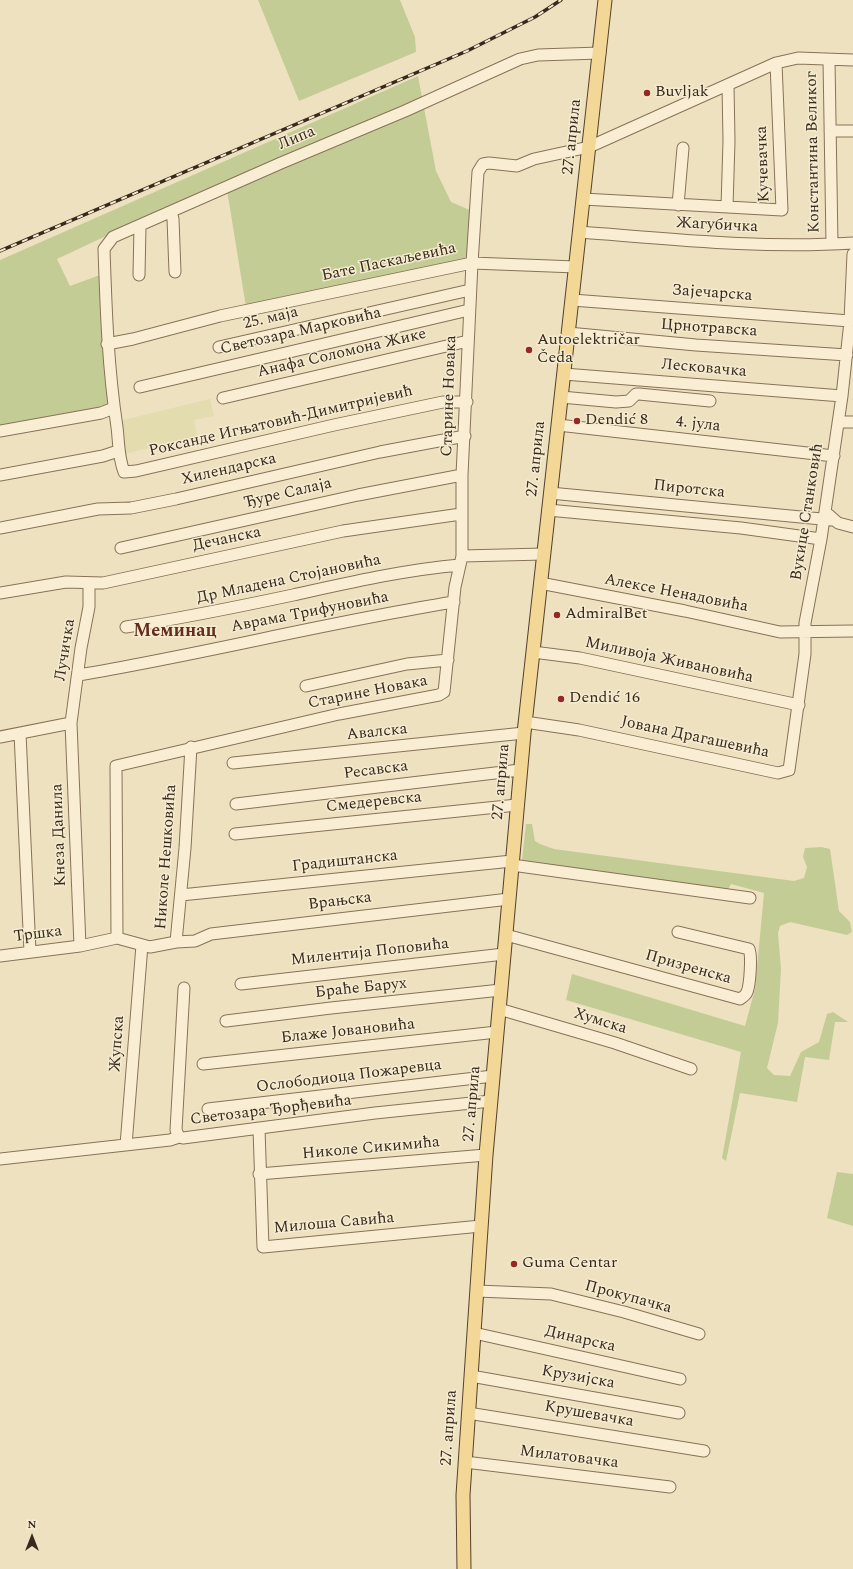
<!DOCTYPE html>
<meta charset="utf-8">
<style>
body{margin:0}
#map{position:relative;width:853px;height:1569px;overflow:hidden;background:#eee1c0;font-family:Spectral,serif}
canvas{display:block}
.north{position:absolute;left:12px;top:1517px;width:40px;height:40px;-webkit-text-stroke:3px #f5ebd0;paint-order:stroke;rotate:0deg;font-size:11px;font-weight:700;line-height:16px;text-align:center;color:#372a1d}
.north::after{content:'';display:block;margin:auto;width:14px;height:18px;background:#372a1d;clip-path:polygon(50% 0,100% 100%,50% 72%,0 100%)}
</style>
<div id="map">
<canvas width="853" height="1569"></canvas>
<div class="north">N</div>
</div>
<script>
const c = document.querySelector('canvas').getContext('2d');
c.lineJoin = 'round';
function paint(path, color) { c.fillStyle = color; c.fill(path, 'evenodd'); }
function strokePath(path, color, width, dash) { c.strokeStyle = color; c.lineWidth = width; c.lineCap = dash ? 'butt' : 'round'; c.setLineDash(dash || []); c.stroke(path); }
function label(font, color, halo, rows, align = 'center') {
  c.font = font + ' Spectral,serif'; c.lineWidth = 3; c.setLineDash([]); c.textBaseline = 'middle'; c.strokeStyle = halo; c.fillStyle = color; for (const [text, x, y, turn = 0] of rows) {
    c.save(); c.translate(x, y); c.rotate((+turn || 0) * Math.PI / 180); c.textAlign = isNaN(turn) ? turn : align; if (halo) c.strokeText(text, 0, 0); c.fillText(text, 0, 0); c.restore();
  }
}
paint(new Path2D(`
 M210,399L214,416L194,420L197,436L125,454L119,421Z`), '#e3dcae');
paint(new Path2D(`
 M258,0H400L415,37L416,52L299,101Z
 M418,76L436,171L451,202L472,211L469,259L246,307L226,184L155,213L57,259L70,286L100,275L109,405L102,409L0,427V260Z
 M526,824H532L535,841L540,844L554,849L794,881L804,878L807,867L803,857L805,848L821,847L830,849L839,911L850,922L852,932L847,935L790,922L780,926L778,933L781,969L778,1023L767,1068L774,1075L790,1076L801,1052L819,1042L827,1014L833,1012L848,1022H835L829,1060L805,1057L797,1102L740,1093L726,1161L722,1158L741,1052L566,1000L572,974L745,1026L755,989L764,893L731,884L727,891L522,860Z
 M837,1172L853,1174V1226L827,1218Z`), '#c4cc95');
const minor = new Path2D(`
 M829,60L832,244
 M830,131H853
 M583,199L782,210L776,63
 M678,205L683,148
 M727,207L729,141L728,85
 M171,212L173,219L175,272
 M580,232C671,239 762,249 853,243
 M139,275L140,226
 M572,300L850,321
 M568,333L696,345L847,355
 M107,344L133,339L220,316L472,263L478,172L483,164L489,163L517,166L534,159L589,147L776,63L798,58L853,60
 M219,347L470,290
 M564,374L842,396
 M140,387L469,310
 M561,397L616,402L629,401L636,394H639L710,401
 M223,398L468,341
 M467,402H443L334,425L136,471L124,472C118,456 119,443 117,427C108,368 106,309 104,249L113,237L281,163L405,111L520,59L538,55L600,53
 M839,422H853
 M558,425L834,456
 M0,431L101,413L114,408
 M0,475L103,456L118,451
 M550,493L832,520
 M548,510L741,528L821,539
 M829,515L838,523L853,527
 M0,528L98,509L131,508L176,499L380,452L465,436
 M121,548L358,495L462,475
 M462,556L544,554
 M540,583L685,611L780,632L853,631
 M0,593L66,582L103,583L343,531L461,514
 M126,627C182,618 237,607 293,595C348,583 403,570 460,565
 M533,652L580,658L799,705
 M78,675C204,654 328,622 454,602
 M306,686L407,664L448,660
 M525,722L579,730L778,773L789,770L805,654V623L821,539L842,396L850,321L853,254
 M20,733L30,952
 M0,737L71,723
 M233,763L524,733
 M236,804L520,770
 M235,834L517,805
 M512,865L750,898
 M181,895L512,861
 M506,935L740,999C743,997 746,995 747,992C750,985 752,956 749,949L678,932
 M117,938L116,766L339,714L439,695L444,692L455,587L462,556V475L472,263L576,267
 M176,942L195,941L211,934L509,899
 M80,946L71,723L81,648L89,607V583
 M0,956L80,946L117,938L150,947L176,942L185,848L191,747
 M241,984L504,954
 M184,988L176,1130L179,1137L183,1138L375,1113L491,1101
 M499,1009L615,1043L691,1069
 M226,1021L331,1008L501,990
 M203,1064L497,1032
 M208,1109L493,1076
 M259,1129L263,1247L481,1226
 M126,1145L142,945
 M0,1159L170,1140L179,1137
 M259,1174L486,1155
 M477,1291L551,1294L624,1312L699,1334
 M474,1333L680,1379
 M471,1376L679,1413
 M468,1413L704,1451
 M465,1462L670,1487`);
const major = new Path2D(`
 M464,1569L463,1495L486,1155L524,733L605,0`);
strokePath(minor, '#877258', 13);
strokePath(major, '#55402d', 15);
strokePath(minor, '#f9eed4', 11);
strokePath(major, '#f2d797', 13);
const rail = new Path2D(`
 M0,251L467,51L535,17L561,0`);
strokePath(rail, '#372a1d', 3.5);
strokePath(rail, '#f5ebd0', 2, [6]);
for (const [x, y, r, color] of [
 [647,93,4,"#962928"],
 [529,350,4,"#962928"],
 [577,421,4,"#962928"],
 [557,615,4,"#962928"],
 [561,699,4,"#962928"],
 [514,1264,4,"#962928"]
]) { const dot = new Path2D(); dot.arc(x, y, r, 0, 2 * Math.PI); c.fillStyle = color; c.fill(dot); strokePath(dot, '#f5ebd0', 1.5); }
label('16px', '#372a1d', '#f5ebd0', [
 ["Buvljak",655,93],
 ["Autoelektričar",537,341],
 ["Čeda",537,359],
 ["Dendić 8",585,421],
 ["AdmiralBet",565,615],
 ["Dendić 16",569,699],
 ["Guma Centar",522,1264]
], 'left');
label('16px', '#372a1d', '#f5ebd0', [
 ["27. априла",573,137,-84],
 ["Липа",297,139,-23],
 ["Константина Великог",814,152,-91],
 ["Кучевачка",764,164,-92],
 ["Жагубичка",717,226,3],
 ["Бате Паскаљевића",389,263,-12],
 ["Зајечарска",712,294,4],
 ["25. маја",271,319,-13],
 ["Црнотравска",709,329,4],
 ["Светозара Марковића",301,332,-13],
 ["Анафа Соломона Жике",342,354,-13],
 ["Лесковачка",704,369,5],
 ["Старине Новака",450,396,-88],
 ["Роксанде Игњатовић-Димитријевић",281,422,-13],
 ["4. јула",698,425,6],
 ["27. априла",537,459,-84],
 ["Хилендарска",229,470,-13],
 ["Пиротска",689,490,6],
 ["Ђуре Салаја",288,494,-13],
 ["Вукице Станковић",808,512,-81],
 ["Дечанска",227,540,-12],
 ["Др Младена Стојановића",289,580,-12],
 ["Алексе Ненадовића",676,594,11],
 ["Аврама Трифуновића",310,613,-11],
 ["Лучичка",66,650,-81],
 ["Миливоја Живановића",669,661,12],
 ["Старине Новака",368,693,-11],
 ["Авалска",377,733,-6],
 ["Јована Драгашевића",695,738,12],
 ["Ресавска",376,771,-7],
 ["27. априла",502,782,-85],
 ["Смедеревска",374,803,-6],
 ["Кнеза Данила",60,835,-92],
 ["Николе Нешковића",167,857,-86],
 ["Градиштанска",345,862,-6],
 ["Врањска",340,902,-7],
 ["Тршка",38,935,-7],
 ["Милентија Поповића",370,953,-6],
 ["Призренска",688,968,16],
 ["Браће Барух",361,989,-6],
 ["Хумска",600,1022,17],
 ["Блаже Јовановића",348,1032,-6],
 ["Жупска",118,1044,-86],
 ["Ослободиоца Пожаревца",349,1077,-7],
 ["27. априла",473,1104,-85],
 ["Светозара Ђорђевића",271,1111,-7],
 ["Николе Сикимића",371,1149,-5],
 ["Милоша Савића",334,1224,-5],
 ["Прокупачка",628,1298,15],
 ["Динарска",580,1340,13],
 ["Крузијска",578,1378,10],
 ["Крушевачка",589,1415,10],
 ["27. априла",450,1428,-86],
 ["Милатовачка",569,1458,7]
]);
label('bold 18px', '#632c1c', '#f5ebd0', [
 ["Меминац",175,632]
]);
</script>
